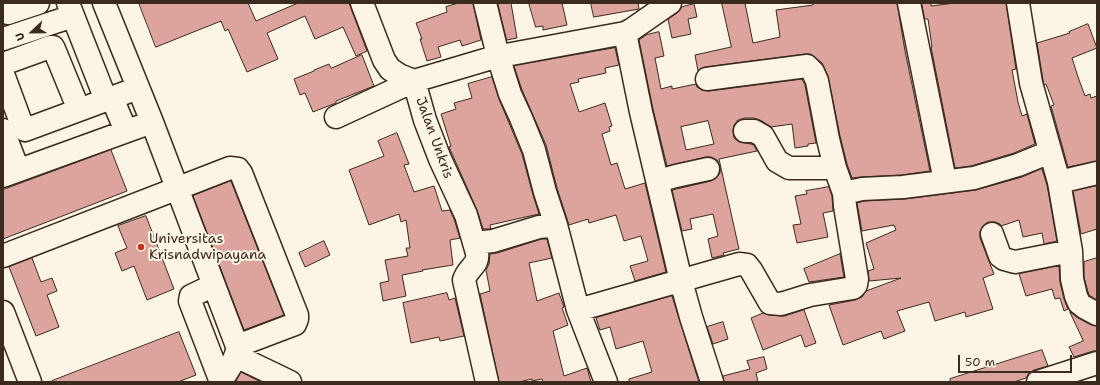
<!DOCTYPE html>
<style>
body{margin:0}
#map{position:relative;width:1100px;height:385px;overflow:hidden;background:#fcf5e5;font-family:"Shantell Sans",sans-serif}
canvas{display:block}
.frame{position:absolute;inset:0;border:4px solid #3b2a1e;pointer-events:none}
.north{position:absolute;left:12px;top:12px;width:40px;height:40px;-webkit-text-stroke:3px #fcf5e5;paint-order:stroke;rotate:248deg;font-size:11px;font-weight:700;line-height:16px;text-align:center;color:#3b2a1e}
.north::after{content:'';display:block;margin:auto;width:14px;height:18px;background:#3b2a1e;clip-path:polygon(50% 0,100% 100%,50% 72%,0 100%)}
.scale{position:absolute;left:958px;top:355px;width:114px;height:18px;box-sizing:border-box;border:2px solid #3b2a1e;border-top:0;padding-left:5px;font-size:12px;line-height:14px;white-space:nowrap;color:#3b2a1e;-webkit-text-stroke:3px #fcf5e5;paint-order:stroke}
</style>
<div id="map">
<canvas width="1100" height="385"></canvas>
<div class="frame"></div>
<div class="north">U</div>
<div class="scale">50 m</div>
</div>
<script>
const c = document.querySelector('canvas').getContext('2d');
c.lineJoin = 'round';
function paint(path, color) { c.fillStyle = color; c.fill(path, 'evenodd'); }
function strokePath(path, color, width, dash) { c.strokeStyle = color; c.lineWidth = width; c.lineCap = dash ? 'butt' : 'round'; c.setLineDash(dash || []); c.stroke(path); }
function label(font, color, halo, rows, align = 'center') {
  c.font = font + ' "Shantell Sans",sans-serif'; c.lineWidth = 4; c.setLineDash([]); c.textBaseline = 'middle'; c.strokeStyle = halo; c.fillStyle = color; for (const [text, x, y, turn = 0] of rows) {
    c.save(); c.translate(x, y); c.rotate((+turn || 0) * Math.PI / 180); c.textAlign = isNaN(turn) ? turn : align; if (halo) c.strokeText(text, 0, 0); c.fillText(text, 0, 0); c.restore();
  }
}
const building = new Path2D(`
 M139,3H248L256,21L298,3H349L367,51L356,56L343,27L315,39L305,16L267,33L278,59L247,72L228,29L225,31L221,21L156,47Z
 M459,3H473L481,40L462,46L460,40L438,47L441,57L427,61L420,39H422L416,23L447,12L446,7Z
 M498,3H511L517,38L507,40Z
 M529,3H562L567,25L543,30V26L536,27Z
 M591,3H638L639,9L594,17Z
 M722,3H745L753,43L780,37L776,10L813,5V3H897L905,51L930,171L902,175L861,177L852,178L847,164L840,136L828,76L822,63L811,54H805L705,67L698,71L695,55L731,47Z
 M922,3H931V6L955,3H1006L1016,69L1012,70L1018,102L1022,116L1027,114L1035,144L1014,153L971,166L955,168L931,47H932L928,19H925Z
 M694,4L697,17L688,19L691,34L672,38L668,19L677,13L682,7Z
 M1088,24L1097,48L1072,58L1078,77L1085,96L1090,94L1091,98L1097,96V161L1068,167L1051,106L1054,105L1046,84L1044,85L1043,80L1037,43L1070,33L1069,32Z
 M659,32L664,56L655,58L661,89L672,86V89L696,84L697,87L702,90L709,91L802,79L805,85L816,143L808,144V146L795,148L792,124L771,127L760,120L754,118H745L738,120L734,125L733,131L734,138L739,142L751,144L754,145L757,151L719,159L739,249L723,253L724,255L712,258L708,239L718,236L713,214L690,219L692,229L682,231L672,190L711,181L716,178L720,173V167L717,160L711,157H706L667,166L653,109L639,40L646,35ZM708,121L714,144L686,150L681,127Z
 M615,48L619,65L605,68L606,73L578,79L579,82L570,84L579,112L605,103L612,126L609,127L610,131L602,134L611,165L617,163L625,189L645,183L666,272L635,281L630,266L648,261L641,236L624,241L616,215L589,223L588,219L569,225L557,188L546,145L522,90L514,66Z
 M362,55L374,86L336,101V103L313,112L305,93L300,95L294,79L314,71V70L329,64L331,68Z
 M492,77L499,99L522,154L533,195L539,214L490,225L491,229H483L477,210L449,147L451,146L441,114L456,109L454,103L472,98L468,84Z
 M397,133L409,164L404,165L414,192L434,186L442,211L450,210L454,219L460,238L450,240L453,265L422,270L423,271L402,275L406,296L383,301L380,283L389,281L385,260L408,256L406,248H410L406,220L401,222L399,214L369,225L349,170L384,156L378,141Z
 M111,150L127,191L3,239V190Z
 M1042,169L1047,185L1057,241L1044,244L1042,233L1023,237L1019,220L1001,226L1000,224L995,222H988L983,226L980,231V238L994,274L983,278L993,309L966,317L965,312L935,321L929,302L897,311L905,331L884,339L881,331L843,345L829,305L855,300L862,297L866,291L901,278L869,281L868,271L874,269L866,243L896,230L894,225L862,231L857,203L864,201L905,199L976,190L1022,177Z
 M231,181L284,315L244,330L193,196Z
 M1097,186V229L1081,234L1073,191Z
 M829,187L832,196L833,211L823,213L828,237L797,243L793,225L801,224L795,196L807,194L806,191Z
 M146,216L174,289L147,300L134,266L122,271L115,253L127,248L118,226Z
 M542,239H547L552,258L529,263L537,301L559,293L564,307L562,308L568,325L553,331L564,376L587,368L591,382H543L542,379L532,381V379L519,382H499L480,294L490,291L486,270L489,264L490,254L497,253Z
 M324,241L330,255L305,267L299,253Z
 M840,254L844,277L809,282L804,269Z
 M32,258L41,282L52,278L57,291L47,295L59,327L36,336L9,267Z
 M1097,258V300L1089,295L1088,292L1084,277V262Z
 M1059,266L1060,282L1064,299L1068,309L1064,311L1060,298L1055,299L1052,289L1026,296L1019,274Z
 M447,293L449,300L455,298L464,336L440,341L439,337L411,343L403,303Z
 M672,296L699,382H629V379L652,372L643,341L616,349L610,327L600,330L596,318Z
 M804,310L816,343L805,347L801,335L763,350L751,318L763,313L769,315L784,316Z
 M1070,312L1078,318L1091,325L1097,326V351H1093L1074,357L1069,347L1083,341Z
 M723,322L728,339L713,344L707,327Z
 M179,332L196,375L178,382H52V381Z
 M1042,350L1048,366L1034,370L1029,373L1026,378L1014,382H950V379Z
 M764,357L767,369L756,373L758,382H724L723,376L750,369L747,361Z
 M241,372L261,382H236Z`);
paint(building, '#dda39d');
strokePath(building, '#3b2a1e', 1);
const minor = new Path2D(`
 M68,3L106,100
 M104,3L152,122L237,346C238,358 227,371 221,382
 M362,3L384,60L390,69L399,75L414,81
 M485,3L498,56L510,94L521,118L534,150L545,192L556,225L578,310L606,382
 M909,3L945,181
 M1018,3L1031,83L1059,182L1071,251L1072,279L1076,296L1079,303L1084,307L1097,314
 M8,13L38,3
 M625,33L641,112L681,281L691,317L712,382
 M3,39L73,16
 M3,64L50,47H53L54,49L79,110L138,88
 M3,74L23,128L25,130L79,110
 M414,81L425,120L440,159L466,215L477,253C479,266 468,267 464,280L487,382
 M112,98L126,131
 M336,117L414,81L495,57L625,33L631,30L670,3
 M3,130L18,170
 M745,131H754L763,136L777,161L789,168H835
 M3,176L152,122
 M658,181L676,176L708,169
 M1059,182L1097,173
 M844,193L862,189L903,187L974,178L1018,165L1050,152
 M992,234L1000,256L1004,259L1015,262L1071,251
 M474,243L493,241L539,227L556,225
 M3,256L230,168L238,169L241,173L243,178L297,315V319L295,324L237,346
 M214,285L191,296L190,301L221,382
 M578,310L739,264L747,265L751,270L770,303L781,304L810,295L853,288L856,285L857,279L845,206L844,193L835,168L828,139L817,81L813,72L807,66L729,76L707,79
 M3,312L30,382
 M236,356L290,382
 M1038,382L1097,363`);
strokePath(minor, '#3b2a1e', 25);
strokePath(minor, '#fcf5e5', 22);
for (const [x, y, r, color] of [
 [141,247,4,"#c8321e"]
]) { const dot = new Path2D(); dot.arc(x, y, r, 0, 2 * Math.PI); c.fillStyle = color; c.fill(dot); strokePath(dot, '#fcf5e5', 1.5); }
label('14px', '#3b2a1e', '#fcf5e5', [
 ["Jalan Unkris",434,138,70]
]);
label('14px', '#3b2a1e', '#fcf5e5', [
 ["Universitas",149,239],
 ["Krisnadwipayana",149,255]
], 'left');
</script>
